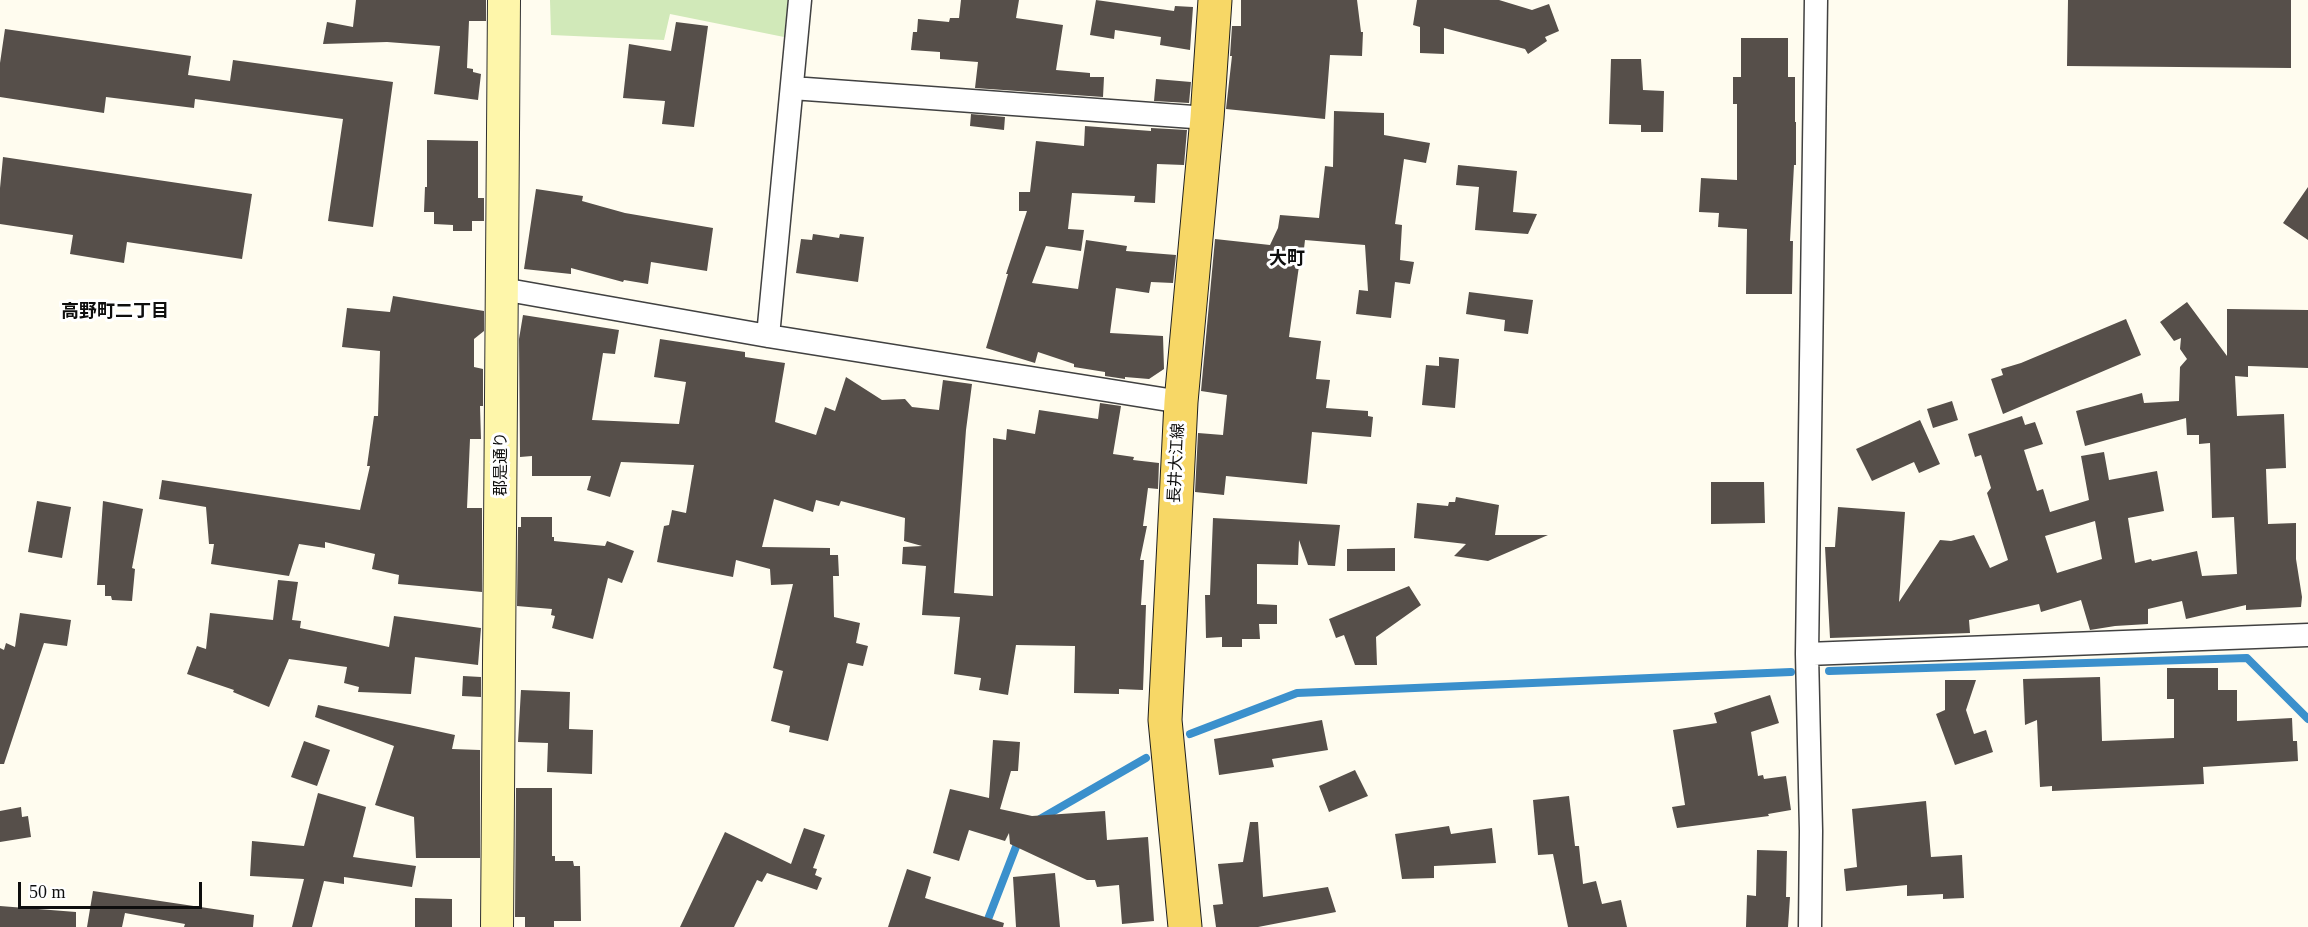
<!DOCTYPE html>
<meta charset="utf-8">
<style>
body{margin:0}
#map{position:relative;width:2308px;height:927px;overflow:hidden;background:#fffcef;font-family:"Times New Roman",serif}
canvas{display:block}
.scale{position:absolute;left:18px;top:882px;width:184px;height:27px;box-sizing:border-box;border:3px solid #0e0e0e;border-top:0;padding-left:8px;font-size:18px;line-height:21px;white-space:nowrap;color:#0e0e0e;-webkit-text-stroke:4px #fff;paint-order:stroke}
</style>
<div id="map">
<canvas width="2308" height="927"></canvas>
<div class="scale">50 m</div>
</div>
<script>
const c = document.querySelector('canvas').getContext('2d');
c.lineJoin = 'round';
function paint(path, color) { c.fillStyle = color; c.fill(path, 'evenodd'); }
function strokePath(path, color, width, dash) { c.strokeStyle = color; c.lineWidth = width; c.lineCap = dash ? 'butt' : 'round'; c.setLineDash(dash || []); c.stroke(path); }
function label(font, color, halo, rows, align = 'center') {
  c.font = font + ' "Times New Roman","Noto Sans JP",serif'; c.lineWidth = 6; c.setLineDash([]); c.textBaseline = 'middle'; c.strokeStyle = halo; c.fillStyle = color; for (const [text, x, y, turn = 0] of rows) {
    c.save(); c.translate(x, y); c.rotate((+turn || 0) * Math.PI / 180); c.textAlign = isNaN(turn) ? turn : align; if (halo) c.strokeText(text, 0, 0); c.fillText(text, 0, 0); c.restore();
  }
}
paint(new Path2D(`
 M550,0H788L784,37L670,14L664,40L551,35Z`), '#d1e9b9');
strokePath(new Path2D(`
 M1829,671L2247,658L2308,719
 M1190,734L1297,693L1791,672
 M1040,819L1146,758
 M985,927L1019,839`), '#3b90cc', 8);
paint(new Path2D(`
 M356,0H486V21H469L467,68L473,69V72L481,74L478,100L434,94L440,46L387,42L323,44L327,22L353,27Z
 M961,0H1019L1016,18L1063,25L1056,70L1090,73V77H1104L1103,97L975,88L978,62L940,59V52L911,50L913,32H917L918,19L949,22L950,18H959Z
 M1096,0L1174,11L1175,6L1193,7L1190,50L1160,45L1161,37L1115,30L1114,39L1090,35Z
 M1241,0H1357L1361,32H1363L1362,56L1330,55L1325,119L1226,109L1232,56H1230L1232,26H1241Z
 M1417,0H1499L1532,10L1549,4L1559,31L1545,37L1547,41L1528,54L1525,49L1444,28V54L1420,53V27L1413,25Z
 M2068,0H2291V68L2067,66Z
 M676,22L708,26L694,127L662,124L665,101L623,98L629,44L671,51Z
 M5,29L191,56L188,75L230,81L233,60L393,82L373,227L328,221L343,119L195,99L194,108L106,97L104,113L0,97V63Z
 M1741,38H1788V77H1795V122H1796V165H1794L1790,241H1793L1792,294H1746L1747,229L1718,227L1719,213L1699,212L1701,178L1737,180V104H1733V77H1741Z
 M1611,59H1641L1643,90L1664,91L1663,132H1641V125L1609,124Z
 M1156,79L1191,82L1189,103L1154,101Z
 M1334,111L1384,113V135L1430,143L1426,163L1404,159L1395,224L1402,225L1400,260L1414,262L1410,284L1395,282L1391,318L1356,314L1359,290L1368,291L1365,245L1305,240L1302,266H1299L1289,337L1321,341L1316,379L1330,380L1326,408L1368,411V416L1373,417L1371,437L1312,432L1307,484L1226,476L1224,495L1195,492L1198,433L1223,435L1227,395L1201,391L1215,239L1270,245L1278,228L1280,215L1319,218L1325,166L1333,167Z
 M971,114L1005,117L1004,130L970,126Z
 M1085,126L1151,131V128L1187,130L1184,165L1157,164L1155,203L1134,202L1135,196L1072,193L1068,229L1084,230L1081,251L1046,246L1032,283L1078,289L1086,240L1127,246L1126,251L1176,255L1173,283L1151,282L1149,293L1116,288L1110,333L1163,336L1164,369L1149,379L1125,377V379L1105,376V372L1074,367V364L1038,352L1035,363L986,348L1008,274H1006L1027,211H1019V192H1030L1036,141L1084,146Z
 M427,140L478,141V198H484V221H472V231H453V225L434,224V212H424L425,187H427Z
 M3,157L252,194L242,259L127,242L124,263L70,254L73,235L0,224V188Z
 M1458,165L1517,171L1513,212L1537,214L1528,234L1475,230L1479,187L1456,185Z
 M2308,187V240L2283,223Z
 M536,189L583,196L582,201L625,213L713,228L707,271L651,262L648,284L624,280L623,282L571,268V274L524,269Z
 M813,234L839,238L840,234L864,237L858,282L796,273L801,239L812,240Z
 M1469,292L1533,300L1528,334L1504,331L1505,320L1466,314Z
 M393,296L484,311V331L474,339V367L483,369V406H480L481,439H470L467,508H482V592L398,584L399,575L372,569L375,554L325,542V548L299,544L289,576L211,564L214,544H209L206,507L159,499L162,480L360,510L370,466H367L374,416H378L380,351L342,347L347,308L390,312Z
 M2187,302L2227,356V309L2308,310V368L2248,366V377L2235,376L2237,416L2284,414L2286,468L2266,469L2268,524L2296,523V559L2302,597L2301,607L2246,610V605L2186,619L2182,601L2148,609V624L2115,626L2090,630L2081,600L2041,612L2039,604L1969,620L1970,633L1830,638L1825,547H1835L1838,507L1905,512L1899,602L1940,540L1951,541L1974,535L1990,568L2008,560L1987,493L1991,488L1981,455L1975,457L1968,434L2022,416L2025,425L2035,422L2043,444L2024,450L2037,491L2043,489L2050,512L2089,500L2081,456L2104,452L2109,480L2157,471L2164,511L2128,518L2135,563L2151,559L2152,561L2197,551L2202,576L2237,574L2234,517L2212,518L2210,443L2199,444V435H2187L2186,418L2085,446L2076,411L2142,393L2144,403L2179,401L2180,367L2187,359L2180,349L2181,338L2174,341L2160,322ZM2095,521L2102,559L2057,573L2045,536Z
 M523,315L619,330L615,354L603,353L592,420L679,424L686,382L654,377L660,339L745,352V357L785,363L775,422L816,435L825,407L835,411L846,377L882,400L905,399L912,407L939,410L943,380L972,384L966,430L954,593L993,596V438L1006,440L1007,429L1035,434L1039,410L1098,419L1100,403L1121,406L1113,454L1134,457L1133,460L1159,463L1158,489L1148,488L1143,526H1147L1140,560H1144L1141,605H1146L1143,690L1119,689V694L1074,693L1075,646L1016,645L1008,695L979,690L981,678L954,674L960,617L922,615L926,566L902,564L903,547L922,546L904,541L905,518L841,501L839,506L816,500L813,512L774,499L762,547L830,548V555H838L839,576H833L834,617L860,623L856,643L868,646L863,666L848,663L828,741L789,732L790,726L771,721L783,671L773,668L793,584L771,585L770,569L736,560L733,577L657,562L664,526L669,525L672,510L686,513L694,465L621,462L610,497L587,490L591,476H532V456L520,457L519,339Z
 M2126,319L2141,355L2003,414L1991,379L2003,375L2001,369L2021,363Z
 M1439,357L1459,359L1455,408L1422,405L1426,365L1439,366Z
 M1952,401L1958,420L1933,428L1927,409Z
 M1920,420L1940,464L1919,473L1914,462L1872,481L1856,449Z
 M1711,482H1764L1765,523L1711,524Z
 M1456,497L1499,505L1495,535H1548L1488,561L1454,556L1466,544L1414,538L1417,503L1448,506L1449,502H1455Z
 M37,501L71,507L62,558L28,552Z
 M103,501L143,509L132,568L135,569L132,601L112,600L111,596H105V585H97Z
 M521,517H552V537H554V541L605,546L607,541L634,551L622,583L608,578L593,639L552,628L555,616L551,615L552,609L517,606L518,527H521Z
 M1213,518L1340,525L1335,566L1308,565L1299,540L1298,565L1257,564V604L1277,605V624H1259L1260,639H1242V647H1222V637L1206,638L1205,595H1210Z
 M1395,548V571H1347V549Z
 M278,580L298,582L292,620L301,621L300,628L389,647L394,616L481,628L478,665L415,657L411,694L358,692L359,687L344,683L347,667L289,659L269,707L233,692L234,690L187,674L197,646L206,649L210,613L273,620Z
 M1409,586L1421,605L1376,637L1377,665H1355L1344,635L1336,638L1329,619Z
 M20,613L71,620L67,646L44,643L4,764H0V648L4,650L6,643L15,647Z
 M2167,668H2218V690H2237V721L2292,718L2293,741H2297L2298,761L2203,767L2204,784L2052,791V786L2040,787L2037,720L2025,725L2023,679L2100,677L2102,741L2174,738V699H2167Z
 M463,676L481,677V697L462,696Z
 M1945,680H1976L1966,710L1974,734L1986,730L1993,752L1955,765L1936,714L1945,710Z
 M521,690L570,692L569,729L593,730L592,774L547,772L548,743L518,742Z
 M1770,695L1779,723L1751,732L1758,776L1763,775L1764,779L1786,776L1791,810L1768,814L1769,816L1677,828L1672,807L1685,805L1673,730L1717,723L1714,713Z
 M318,705L455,735L452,749L480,750V858H416L414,817L375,805L394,746L315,717Z
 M1322,720L1328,750L1272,759L1274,767L1219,775L1214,739Z
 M993,740L1020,742L1018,771H1011L1000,809L1032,816L1105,811L1107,840L1148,837L1154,921L1122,924L1119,885L1097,887L1095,880H1087L1010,844L1009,833L1005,841L969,830L959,861L933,853L950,789L989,798Z
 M304,741L330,750L317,786L291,777Z
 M1355,770L1368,796L1329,812L1319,786Z
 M516,788H552V856H555V861H573L574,866H580L581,921H554V927H525V917H515Z
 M318,793L366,807L353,857L416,866L412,887L344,877V884L324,881L312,927H292L304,879L250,876L252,841L304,846Z
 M1569,796L1575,846H1579L1583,884L1596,881L1602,904L1621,900L1627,927H1568L1553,854L1538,855L1533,800Z
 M1926,801L1931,857L1962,855L1964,898L1943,899V894L1907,896V885L1846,891L1844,869L1857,867L1852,809Z
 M21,807L22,817L28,816L31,837L0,842V811Z
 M1250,822H1258L1263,897L1328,887L1336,912L1258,927H1216L1213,905L1223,904L1218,864L1243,862Z
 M1449,826L1451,834L1492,828L1496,863L1434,866V878L1402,879L1395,834Z
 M804,828L825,835L813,868L817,869L815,875L822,878L817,890L767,873L762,882L757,880L734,927H680L725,832L791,864Z
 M1757,850L1787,851L1786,897H1790L1788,927H1746L1747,895L1756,896Z
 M907,869L931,877L925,898L1004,923L1003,927H888Z
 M1055,873L1060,927H1016L1013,877Z
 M93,891L254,915L253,927H184L185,924L125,913L122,927H87Z
 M415,898L452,899V927H415Z
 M0,906L76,912V927H0Z`), '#564f4a');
const street = new Path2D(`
 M792,88L1207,118
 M502,289L768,336L1181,402
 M768,336L800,0
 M1807,654L2308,635
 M1810,927L1811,831L1807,654L1816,0`);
const secondary = new Path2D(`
 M497,927L504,0`);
const primary = new Path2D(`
 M1185,927L1165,720L1181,402L1207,118L1215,0`);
strokePath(street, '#414141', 25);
strokePath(secondary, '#303030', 34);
strokePath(primary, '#1f1f1f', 35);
strokePath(street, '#fff', 22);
strokePath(secondary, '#fef6aa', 32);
strokePath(primary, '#f7d766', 33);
label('16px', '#0e0e0e', '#fff', [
 ["長井大江線",1177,463,-87],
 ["郡是通り",502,464,-90]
]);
label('bold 18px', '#0e0e0e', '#fff', [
 ["大町",1287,259],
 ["高野町二丁目",115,312]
]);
</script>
